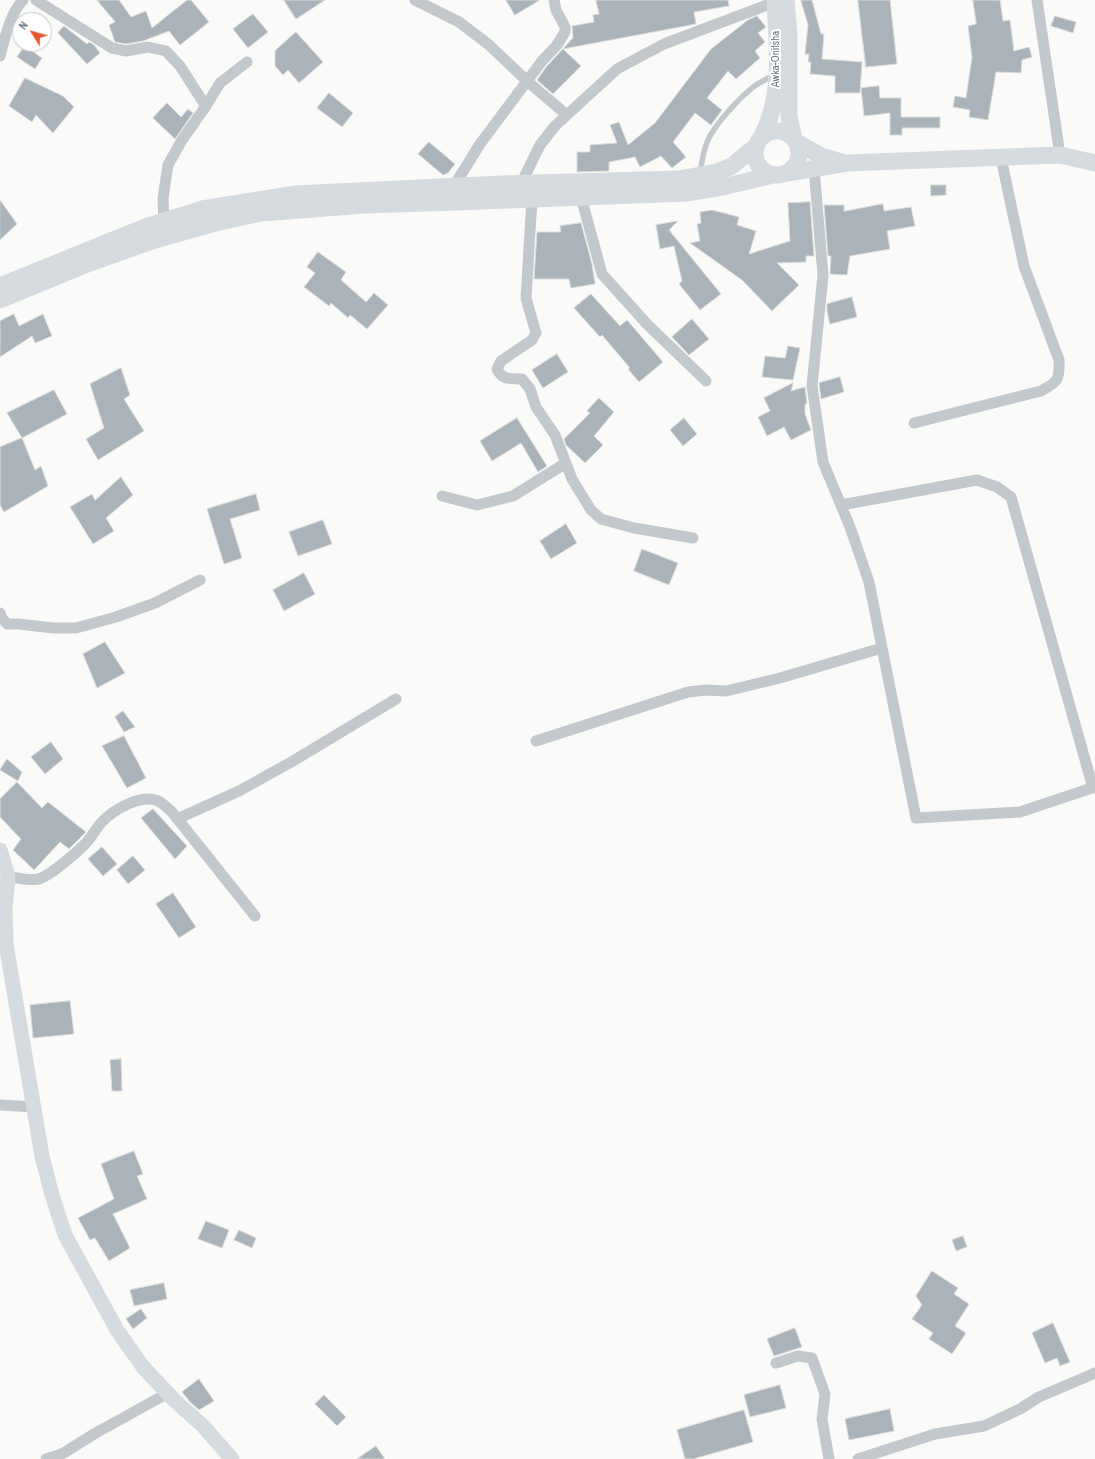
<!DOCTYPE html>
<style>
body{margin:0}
#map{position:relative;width:1095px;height:1459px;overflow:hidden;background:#fafaf8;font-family:"Archivo Narrow",sans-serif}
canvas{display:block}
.north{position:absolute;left:12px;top:12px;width:40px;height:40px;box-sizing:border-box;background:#fff;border:1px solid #c1c8cd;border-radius:50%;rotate:307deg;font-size:11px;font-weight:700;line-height:16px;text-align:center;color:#657683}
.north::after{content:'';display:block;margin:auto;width:14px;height:18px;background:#e4572e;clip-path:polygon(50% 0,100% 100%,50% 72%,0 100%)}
</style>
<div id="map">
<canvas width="1095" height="1459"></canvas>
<div class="north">N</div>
</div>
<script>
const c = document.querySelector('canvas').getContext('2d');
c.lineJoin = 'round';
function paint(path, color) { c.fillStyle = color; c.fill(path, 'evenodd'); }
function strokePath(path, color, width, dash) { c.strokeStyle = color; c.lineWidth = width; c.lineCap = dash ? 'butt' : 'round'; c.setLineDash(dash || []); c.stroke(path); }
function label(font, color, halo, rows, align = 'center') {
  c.font = font + ' "Archivo Narrow",sans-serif'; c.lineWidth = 4; c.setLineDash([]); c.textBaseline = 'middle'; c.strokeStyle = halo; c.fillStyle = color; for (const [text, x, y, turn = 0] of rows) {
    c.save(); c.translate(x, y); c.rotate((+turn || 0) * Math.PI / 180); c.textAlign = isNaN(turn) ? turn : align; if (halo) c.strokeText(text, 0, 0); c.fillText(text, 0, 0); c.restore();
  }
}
const building = new Path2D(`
 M97,0H119L131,17L146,11L152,28L187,0H191L209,22L180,45L169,31L143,41L126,44L115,42L109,25L115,22Z
 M284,0H325L296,19Z
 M506,0H540L515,15Z
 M596,0H728L729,6L694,12L696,24L563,49L581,66L553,94L537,80L547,66L573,38L572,26L594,22L593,15L599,14Z
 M801,0H812L821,34H824L822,59L862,62L860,93H835V76L810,74L811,62H808L809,54H805L808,25Z
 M858,0H890L897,64L866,67Z
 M973,0H1000L1003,21L1010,20L1014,51L1029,47L1032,57L1022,60L1021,73L996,72L988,120L969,117L970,110L953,107L955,96L966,98L972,57L968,26L976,24Z
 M253,14L268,32L248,48L233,29Z
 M757,16L766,27L758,33L765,42L755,51L760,58L736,79L728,71L707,98L722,110L711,125L695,113L673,142L686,157L672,168L661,156L640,167L635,157L609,162V171L577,172V152H590V145L617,143L610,125L619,122L628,145L655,123L711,49L748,20Z
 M1055,16L1076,22L1073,33L1051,26Z
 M64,26L87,44L89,42L94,45L100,53L87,64L58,33Z
 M296,32L323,62L299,83L288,70L283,75L275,66V51Z
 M25,46L42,58L35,69L17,57Z
 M25,78L63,96L74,107L53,133L36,115L32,122L9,106Z
 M879,86L880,98H901V117H940V128H902V135H890V113L864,116L861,88Z
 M329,93L353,113L342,127L317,108Z
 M167,103L181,117L188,109L193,113L175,139L153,118Z
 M429,142L455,164L448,173L443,175L418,154Z
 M931,185H946V195L931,196Z
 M0,200L17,224L0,240Z
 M810,202L814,256H806V262L777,263L799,285L772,311L742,280L690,243L700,241L697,224L701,223L700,212L712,210L739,217L737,225L756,231L749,254L790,241L788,203Z
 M883,204L884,211L911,207L915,226L887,231L890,249L850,256L847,275L830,274L831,256H828L824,205H844V211Z
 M678,221L669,230L721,294L700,310L679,284L682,281L674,246L660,249L656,225Z
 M581,223L592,264L595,284L571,288L569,279H534L537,232H561L560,226Z
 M318,252L346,272L341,280L366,302L374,293L388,305L367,329L350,315L348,318L331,303L329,306L304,287L315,273L307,267Z
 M591,294L620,326L627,320L663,362L639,382L628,369L630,368L602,335L600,337L574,308Z
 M852,297L857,317L830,324L827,311V304Z
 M14,314L19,326L43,314L52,336L35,343L32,336L0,357V321Z
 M692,319L709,339L689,355L672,337Z
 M788,346L800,348L793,380L762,377L765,356L785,358Z
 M557,354L568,372L543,388L532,370Z
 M121,368L130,395L124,399L144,431L98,460L86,439L104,428L90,384Z
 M840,377L844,392L821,399L819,383Z
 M793,383L791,391L805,387L807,403L805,404V414L811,430L791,440L784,427L767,436L758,417L770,411L764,398Z
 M54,390L67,414L22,438L7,413Z
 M599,398L614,412L594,436L603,445L585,463L566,445L564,439L590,413L587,411Z
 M517,418L547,466L538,472L521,443L492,461L480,441Z
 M684,418L697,434L683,446L670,430Z
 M22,438L35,470L41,466L48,486L4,512L0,505V447Z
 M121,477L133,495L106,518L114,531L93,544L70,507L92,494L95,500Z
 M256,494L260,510L230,519L242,558L224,564L207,509Z
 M323,520L332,544L298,556L289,532Z
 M566,524L577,543L551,559L540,541Z
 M642,549L678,563L669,585L634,571Z
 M304,573L315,594L284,611L273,590Z
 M105,642L125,673L97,688L83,654Z
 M123,711L135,727L124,732L115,717Z
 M124,736L146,778L127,788L102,746Z
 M51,742L63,759L45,774L31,757Z
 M7,759L22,772L18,781L0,770Z
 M17,782L42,808L48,802L86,832L69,849L60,842L34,870L13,850L21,839L0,817V799Z
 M153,809L187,846L175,859L141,818Z
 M102,847L117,864L103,876L88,859Z
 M133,856L145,870L128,884L117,870Z
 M173,893L196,927L179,938L156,904Z
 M70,1001L74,1034L33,1038L30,1005Z
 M121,1059L122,1091H112L110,1060Z
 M134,1151L143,1174L137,1176L147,1199L113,1214L130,1248L109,1261L95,1238L90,1240L78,1218L114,1199L101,1164Z
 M206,1221L229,1230L222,1248L198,1239Z
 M239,1230L256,1238L252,1248L234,1240Z
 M963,1236L967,1247L956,1251L952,1240Z
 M932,1271L958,1288L954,1294L969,1304L955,1326L966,1333L952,1354L929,1339L933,1333L912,1319L922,1305L916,1296Z
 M164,1283L167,1299L134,1306L130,1290Z
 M141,1309L147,1318L133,1329L126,1319Z
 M1053,1323L1070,1362L1060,1366L1057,1358L1045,1363L1032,1333Z
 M795,1328L802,1347L774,1356L767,1339Z
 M199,1379L214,1401L199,1410L190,1402L182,1392Z
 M780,1385L786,1408L750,1417L744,1395Z
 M324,1395L346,1417L337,1426L315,1404Z
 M890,1409L894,1431L849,1440L845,1419Z
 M744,1410L753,1442L693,1459H685L677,1430Z
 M376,1446L385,1459H357Z`);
paint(building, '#aab3b9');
strokePath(building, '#dcdcda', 1);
strokePath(new Path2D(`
 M700,173C702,162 703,151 708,140C715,124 741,96 756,85C762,81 769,78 775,74`), '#c3c8cc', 5.5);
strokePath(new Path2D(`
 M36,0L112,48L126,51L148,47L166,51L180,66L196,91L206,106
 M415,0L459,22L488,44L527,81L567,115
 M1037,0L1060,155
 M0,56C5,38 10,14 23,0
 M814,168L823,275L812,386L823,462L850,527L869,582L916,818L1020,812L1095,787
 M521,184L540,145L555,126L617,69L664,44L775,2
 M454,186L480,144L542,61L557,45L565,32V27L556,10L554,0
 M581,197L602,274L646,323L706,381
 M532,199L526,298L536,333L532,340L501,361L497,369C503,381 510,378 522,379L530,389L536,407L555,435L572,479L591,510L601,519L634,528L693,538
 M164,221L163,198L168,165L182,140L206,106L220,83L247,62
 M914,423L1041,391C1058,382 1060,379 1059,360L1024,266L1001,158
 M442,496L477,505L513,496L566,463
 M841,505L977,480L997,487L1011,497L1093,788
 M0,613L2,618L7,624H19L53,628H76L116,617L155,603L200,580
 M536,741L688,692L706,690L726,691L780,678L882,648
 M177,819L239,791L293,761L396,699
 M8,876C18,878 28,881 39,879C51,875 76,853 85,844C91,838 95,830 100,824C112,810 143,792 160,802C165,805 168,809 172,812L255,916
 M0,1105L35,1107
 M776,1363L798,1356L812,1358L825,1394L822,1419L829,1459
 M46,1459L62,1454L94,1434L168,1393
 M858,1459L935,1434L984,1426L1020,1409L1039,1397L1095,1373`), '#c3c8cc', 11);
strokePath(new Path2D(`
 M0,850L8,876L5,908L6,944L42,1156L52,1195L65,1235L117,1330L143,1367L174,1400L203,1426L232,1459`), '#d6dbdf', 15);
strokePath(new Path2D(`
 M786,0L789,33V117L794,139
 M755 153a22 22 0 1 1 44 0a22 22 0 1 1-44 0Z
 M761,138C784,96 777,46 775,0
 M796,142L821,156L841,162
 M787,173L847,163L1060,155L1095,163
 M0,286L145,227L202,209L296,194L501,184L679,179L717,172L732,166L757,145
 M0,300L90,263L155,240L215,223L261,213L365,205L457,202L686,193L723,187L773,175`), '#d6dbdf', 17);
label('11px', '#657683', '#fff', [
 ["Awka-Onitsha",776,59,-90]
]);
</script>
